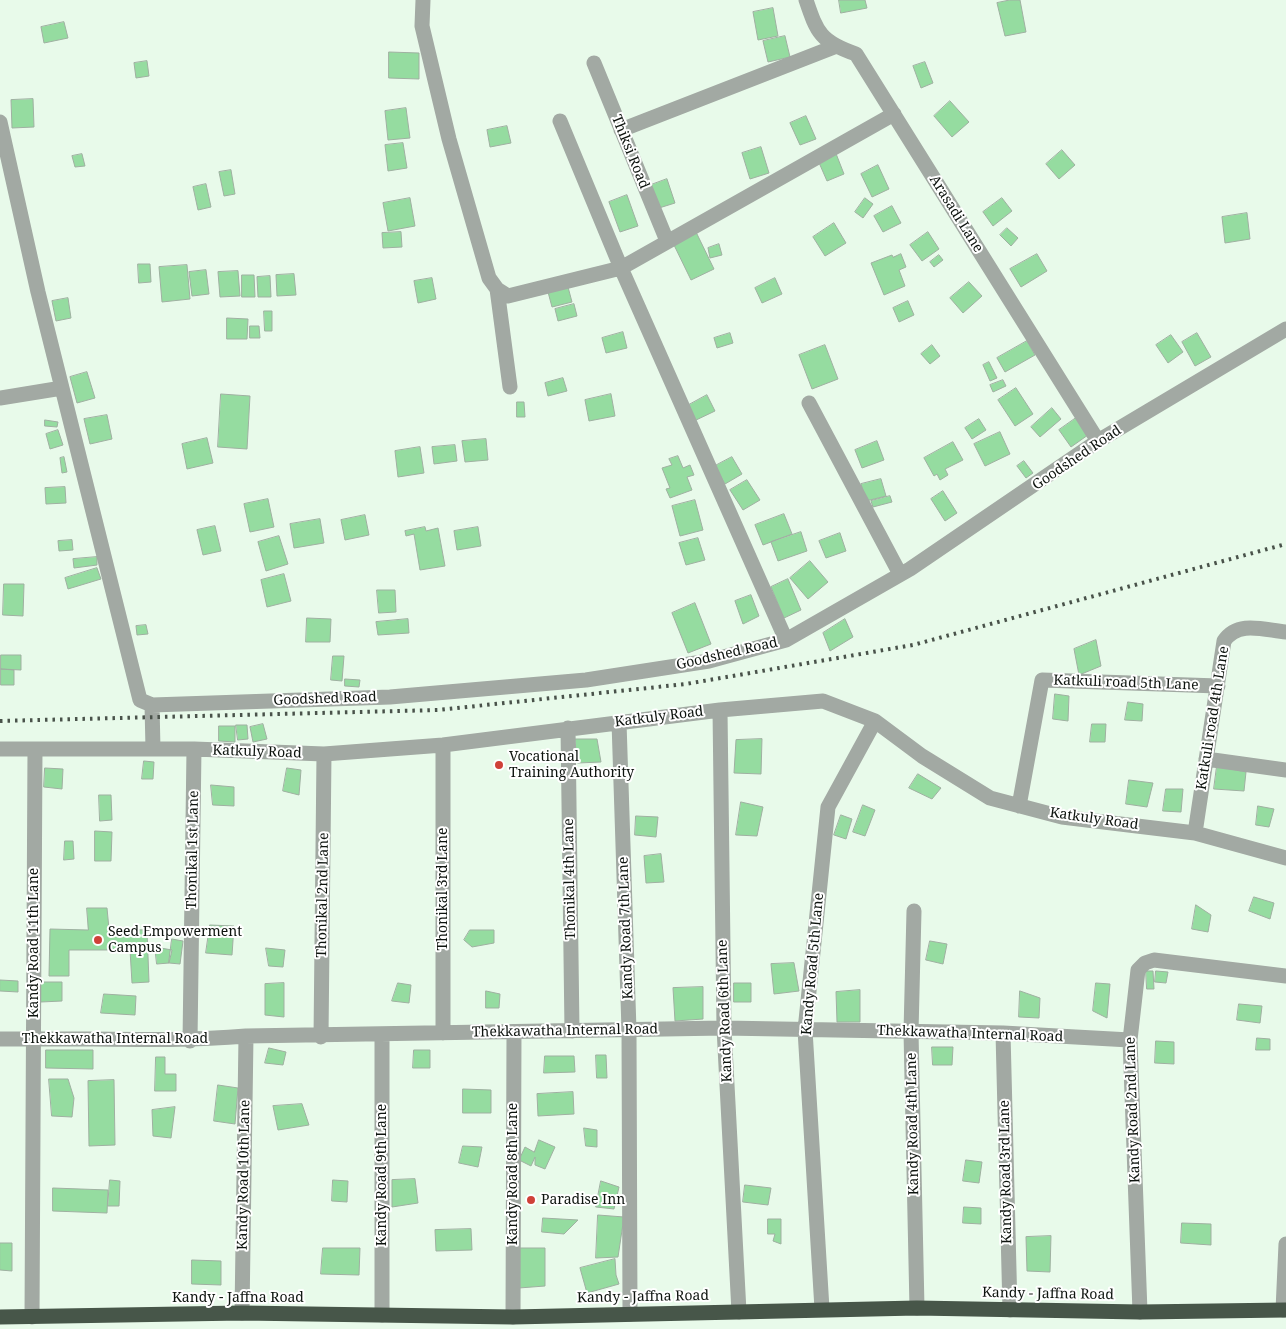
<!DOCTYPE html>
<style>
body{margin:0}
canvas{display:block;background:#e8faea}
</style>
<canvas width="1286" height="1329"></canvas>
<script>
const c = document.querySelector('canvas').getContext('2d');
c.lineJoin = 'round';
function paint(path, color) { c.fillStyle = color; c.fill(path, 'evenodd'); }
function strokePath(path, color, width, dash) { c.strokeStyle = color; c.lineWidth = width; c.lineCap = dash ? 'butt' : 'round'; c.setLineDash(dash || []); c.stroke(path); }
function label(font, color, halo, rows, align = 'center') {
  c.font = font + ' "Noto Serif",serif'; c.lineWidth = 4; c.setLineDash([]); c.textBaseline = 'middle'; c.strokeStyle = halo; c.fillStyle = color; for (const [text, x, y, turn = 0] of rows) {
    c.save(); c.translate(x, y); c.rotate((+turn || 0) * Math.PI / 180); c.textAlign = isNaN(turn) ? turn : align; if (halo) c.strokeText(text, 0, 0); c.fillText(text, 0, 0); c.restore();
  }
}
const building = new Path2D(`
 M839,0H865L867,8L841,13Z
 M1010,0H1020L1026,32L1005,36L997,3Z
 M773,8L778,36L758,40L753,12Z
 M64,22L68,38L44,43L41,27Z
 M785,36L790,57L768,62L763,41Z
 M389,52L419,53V79L389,78Z
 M147,61L149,76L136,78L134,63Z
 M925,62L933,83L921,88L913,66Z
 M33,99L34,127L12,128L11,100Z
 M950,101L969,122L952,137L934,116Z
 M406,108L410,138L388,140L385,111Z
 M806,116L816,139L800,145L790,123Z
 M507,126L511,143L490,147L487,130Z
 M403,143L407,168L388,171L385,145Z
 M761,147L769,173L750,179L742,153Z
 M1062,150L1075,165L1059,179L1046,164Z
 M835,151L844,174L827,181L817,158Z
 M82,154L85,166L75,167L72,156Z
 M878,165L889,189L872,197L861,174Z
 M231,170L235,194L224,196L219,172Z
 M667,179L675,203L659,208L651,185Z
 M206,184L211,207L198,210L193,187Z
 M627,195L638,226L620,232L609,202Z
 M410,198L415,226L388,231L383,203Z
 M865,198L873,204L863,218L855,212Z
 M1002,198L1012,211L993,226L983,212Z
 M892,206L901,223L883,232L874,216Z
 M1247,213L1250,239L1225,243L1222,217Z
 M834,223L846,243L825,256L813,237Z
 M1007,228L1018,238L1011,246L1000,235Z
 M401,232L402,247L383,248L382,233Z
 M696,232L714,269L691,280L673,243Z
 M928,232L939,249L922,261L910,245Z
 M719,244L722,255L710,258L708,248Z
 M901,254L906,267L899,270L905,286L884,295L871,263L892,255L893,257Z
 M1037,254L1047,271L1021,287L1010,269Z
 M939,255L943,260L934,267L930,262Z
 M138,264H150L151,282L139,283Z
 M187,265L190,299L162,302L159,267Z
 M206,270L209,294L192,296L189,272Z
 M238,271L240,296L220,297L218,272Z
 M294,274L296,295L277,296L276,275Z
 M242,275H254L255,297H242Z
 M270,276L271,297H258L257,277Z
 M432,278L436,299L418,303L414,281Z
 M775,278L782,294L762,303L755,288Z
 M969,282L982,296L963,313L950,298Z
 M568,287L572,302L552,307L548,292Z
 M68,298L71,318L56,321L52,301Z
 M908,301L914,315L899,322L893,308Z
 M574,304L577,316L558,321L555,309Z
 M264,311H272V331H265Z
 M227,318L248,319L247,339H227Z
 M250,326H259L260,338H250Z
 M623,332L627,348L606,353L602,338Z
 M730,333L733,343L717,348L714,338Z
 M1197,333L1211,357L1195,366L1182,342Z
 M1171,335L1183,352L1168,363L1156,345Z
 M1027,341L1035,355L1005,372L997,358Z
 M825,345L838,379L812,389L799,355Z
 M932,345L940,356L930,364L921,354Z
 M989,362L997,378L990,381L983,365Z
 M87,372L95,398L77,403L70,377Z
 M563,378L567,391L548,396L545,383Z
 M1003,380L1006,386L993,392L990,385Z
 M1016,388L1033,414L1015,426L998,400Z
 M221,394L250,396L247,449L218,447Z
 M611,394L615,416L589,421L585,400Z
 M707,395L715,411L694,421L687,406Z
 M517,402H524L525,417H517Z
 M1052,408L1061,419L1040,437L1031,427Z
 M107,415L112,439L90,444L84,419Z
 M1076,418L1088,435L1071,447L1059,430Z
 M979,419L986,430L972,439L965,428Z
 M45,420L58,422L57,427L45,426Z
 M58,430L63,445L50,449L46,434Z
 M1000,432L1010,454L985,466L974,444Z
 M207,438L213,463L187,469L182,444Z
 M486,439L488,460L465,462L462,441Z
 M877,441L884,460L862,468L855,450Z
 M953,442L963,460L945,469L948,475L940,480L937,474L934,476L924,458Z
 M455,445L457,461L434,464L432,447Z
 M420,447L424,473L398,477L395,451Z
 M678,456L683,468L690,465L694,475L687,477L692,490L670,498L666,489L670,488L662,468L672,465L669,459Z
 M64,457L67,472L62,473L60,458Z
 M732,457L742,474L725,484L715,466Z
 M1024,461L1033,473L1026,478L1017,466Z
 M881,479L886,496L866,501L861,484Z
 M747,480L760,500L743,510L730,490Z
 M65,487L66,503L46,504L45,488Z
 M943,491L957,513L945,521L931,499Z
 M890,496L892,502L873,507L871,501Z
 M268,499L274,527L250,532L244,504Z
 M695,500L703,530L680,536L672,506Z
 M784,514L792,534L763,545L755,525Z
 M365,515L369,535L345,540L341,520Z
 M320,519L324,543L294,548L290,524Z
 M215,526L221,551L203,555L197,530Z
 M425,527L426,531L438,528L445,566L420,570L414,534L406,536L405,531Z
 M478,527L481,546L457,550L454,531Z
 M801,532L807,551L778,561L771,542Z
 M840,533L846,551L826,558L819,541Z
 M279,536L288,564L266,571L258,542Z
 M698,538L705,560L686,565L679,543Z
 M72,540L73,550L59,551L58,541Z
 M97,557V565L74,568L73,559Z
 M810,561L828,582L808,599L790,578Z
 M97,568L101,579L68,589L65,578Z
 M284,574L291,601L267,607L261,580Z
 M788,579L801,610L784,618L771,587Z
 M4,584H24L23,616L3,615Z
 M377,590H395L396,612L379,613Z
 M751,595L759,616L743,624L735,601Z
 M695,603L711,644L688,653L672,613Z
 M307,618L331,619L330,642H306Z
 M408,619L409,633L378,635L376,622Z
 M845,619L853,637L830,651L823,633Z
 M146,625L148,634L137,635L136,626Z
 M1096,640L1101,666L1079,675L1074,649Z
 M1,655H21V670L1,669Z
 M333,656H344L342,681L331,680Z
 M1,669L14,670V685H1Z
 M345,679L360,680L359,687L345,686Z
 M1055,694L1069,696L1068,721L1053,719Z
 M1128,702L1143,704L1142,721L1125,720Z
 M263,724L267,739L253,742L250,727Z
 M1092,724H1106L1105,742H1090Z
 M236,725H247L248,739L238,740Z
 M219,726H235V742L219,741Z
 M575,739H597L601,762L578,763Z
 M762,739L761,774L734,773L736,740Z
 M144,761L154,762L153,779H142Z
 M1217,766L1246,772L1244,791L1214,789Z
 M45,768L63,769L62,789L44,787Z
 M287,768L301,770L299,795L283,791Z
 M918,774L941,788L932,799L909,788Z
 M1129,780L1153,783L1147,807L1126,804Z
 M211,785L234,787V806L213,805Z
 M1166,789H1183L1181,812L1163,811Z
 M99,795H111L112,820L100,821Z
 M741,802L763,807L757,836L736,835Z
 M863,805L875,810L865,836L853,832Z
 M1258,806L1274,809L1269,827L1256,825Z
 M841,815L852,819L846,839L834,835Z
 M636,816L658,817L656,837L635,835Z
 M95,831L112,832L111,861H95Z
 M65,841H73L74,859L64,860Z
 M661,854L664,882L646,883L644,856Z
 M1254,897L1274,903L1270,919L1249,911Z
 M1196,905L1211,915L1208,932L1192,929Z
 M87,908H107L109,929L147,930L149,982L132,983L130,950H69V976H49L50,929L88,930Z
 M210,925L234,926L232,955L206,953Z
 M470,930H494V943L472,947L464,940Z
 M172,939L183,941L180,964L169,963Z
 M930,941L947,944L943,964L926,960Z
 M155,947L172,950L169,963L157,964Z
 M266,948L285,950L283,967L269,966Z
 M794,963L799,991L774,994L771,964Z
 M1146,971H1153L1154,989H1147Z
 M1156,971L1168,972L1166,983L1155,982Z
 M0,980L18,981V992L0,991Z
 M41,982H62V1001L41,1002Z
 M284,983V1017L265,1015V984Z
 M398,983L411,985L409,1003L392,1001Z
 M734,983H751V1002H734Z
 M1096,983L1110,984L1107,1018L1093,1011Z
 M703,987V1019L675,1021L673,988Z
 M860,990V1022H837L836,992Z
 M486,991L500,994L499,1008H486Z
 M1020,991L1040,998L1039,1018L1019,1017Z
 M104,994L136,996L135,1015L101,1013Z
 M1239,1004L1262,1006L1260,1023L1237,1020Z
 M1257,1038L1270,1039V1050H1256Z
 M1156,1041L1174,1042V1064L1155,1063Z
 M932,1047H953L952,1065H933Z
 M269,1048L286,1052L283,1065L265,1063Z
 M46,1050H93V1069L46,1068Z
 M414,1050H430V1068H413Z
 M596,1055H606L607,1078H597Z
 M545,1056H574L575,1072L544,1073Z
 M156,1057H165V1074H176V1091H155Z
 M49,1079H68L74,1098L72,1117L52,1116Z
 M114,1080L115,1145L89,1146L88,1081Z
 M218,1085L238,1088L235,1124L214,1121Z
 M463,1089L491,1090V1113H463Z
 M573,1092L574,1114L538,1116L537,1094Z
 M302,1104L309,1125L278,1130L273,1106Z
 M175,1107L171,1138L153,1136L152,1110Z
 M584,1128L597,1130V1147L586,1146Z
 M539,1140L555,1147L545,1169L535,1165V1157L531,1166L519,1160L525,1147L534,1152Z
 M463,1146L482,1147L478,1167L459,1163Z
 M966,1160L982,1162L979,1183L963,1181Z
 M415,1179L418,1203L392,1207V1180Z
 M110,1180L120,1181L119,1206H108Z
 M333,1180L348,1181L347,1202L332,1201Z
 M601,1181L619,1187L614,1209L596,1207Z
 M745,1185L771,1188L768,1205L743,1202Z
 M53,1188L108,1190L107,1213L53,1211Z
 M964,1207L981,1208V1224L963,1223Z
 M598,1215L624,1217L618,1257L596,1258Z
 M543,1218L578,1220L564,1234L542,1232Z
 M768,1219H781V1244L773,1241L775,1234H768Z
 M1182,1223L1211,1224V1245L1181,1243Z
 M471,1229L472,1250L436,1251L435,1230Z
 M1051,1236L1050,1272L1027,1271L1026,1237Z
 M0,1243H12V1271L0,1270Z
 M323,1248H360L359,1275L321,1274Z
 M520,1248H545V1286L519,1288Z
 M615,1259L616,1275L619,1284L587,1293L580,1268Z
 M192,1260L221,1261V1285L192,1284Z`);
paint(building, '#95dca0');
strokePath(building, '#9fb0a1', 1);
strokePath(new Path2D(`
 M423,0L422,26L449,139L489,278L497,289L508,296L621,268L894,114
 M806,0C817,33 821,42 856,54L1098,441
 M594,63L667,241
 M560,121L621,268L786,640
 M0,122L38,292L140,700L152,705L390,697L586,680L709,661L786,640L910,569L1098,441L1286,329
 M621,130L834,47
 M497,289L510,387
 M0,398L62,388
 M809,403L900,574
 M152,705L153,749
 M720,710L724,1028L739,1312
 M619,722L629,1030L630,1314
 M568,728L572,1031
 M0,749H194L324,754L443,745L720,710L823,701L875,721L922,756L990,798L1062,817L1195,833L1286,858
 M1206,759L1286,770
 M1019,806L1042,680L1218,686
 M1195,833L1224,641C1238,620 1264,630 1286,632
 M914,911L911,1032L917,1308
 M443,1033V745
 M1003,1033L1010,1310
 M382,1035V1315
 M321,1037L324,754
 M0,1039C82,1037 164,1043 246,1036L724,1028L1003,1033L1130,1040
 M190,1041L194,749
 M822,1309L805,1030L828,807L875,721
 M1283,1310L1286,1244
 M1140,1312L1130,1040L1138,970L1145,963L1154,960L1286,976
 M242,1313L246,1036
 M32,1317L35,749
 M513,1317L514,1032`), '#a2a9a3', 15);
strokePath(new Path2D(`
 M0,1317L242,1313L513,1317L917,1308L1140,1312L1286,1310`), '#475649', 15);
strokePath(new Path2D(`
 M0,721L438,710L686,684L913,645L1286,544`), '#49524a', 4, [2.5, 5]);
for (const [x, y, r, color] of [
 [499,765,5,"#cf4138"],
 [98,940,5,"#cf4138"],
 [531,1200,5,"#cf4138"]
]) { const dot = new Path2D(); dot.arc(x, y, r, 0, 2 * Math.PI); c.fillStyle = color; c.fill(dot); strokePath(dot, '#fff', 2); }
label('14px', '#0d130e', '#fff', [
 ["Thiksi Road",630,152,68],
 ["Arasadi Lane",956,214,58],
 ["Goodshed Road",1077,458,-34],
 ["Goodshed Road",727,654,-13],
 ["Katkuli road 5th Lane",1126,683,2],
 ["Goodshed Road",325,699,-2],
 ["Katkuly Road",659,717,-7],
 ["Katkuli road 4th Lane",1213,718,-81],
 ["Katkuly Road",257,752,2],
 ["Katkuly Road",1094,819,8],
 ["Thonikal 1st Lane",193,850,-89],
 ["Thonikal 4th Lane",570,879,-91],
 ["Thonikal 3rd Lane",443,889,-90],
 ["Thonikal 2nd Lane",323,895,-89],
 ["Kandy Road 7th Lane",626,928,-92],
 ["Kandy Road 11th Lane",34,943,-90],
 ["Kandy Road 5th Lane",813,964,-85],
 ["Kandy Road 6th Lane",725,1011,-92],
 ["Thekkawatha Internal Road",565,1031,-1],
 ["Thekkawatha Internal Road",970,1034,2],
 ["Thekkawatha Internal Road",115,1039],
 ["Kandy Road 2nd Lane",1133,1110,-92],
 ["Kandy Road 4th Lane",913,1124,-91],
 ["Kandy Road 3rd Lane",1006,1172,-91],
 ["Kandy Road 8th Lane",513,1174,-90],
 ["Kandy Road 10th Lane",244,1175,-89],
 ["Kandy Road 9th Lane",382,1175,-90],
 ["Kandy - Jaffna Road",1048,1294,1],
 ["Kandy - Jaffna Road",643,1297,-1],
 ["Kandy - Jaffna Road",238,1298]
]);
label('14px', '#0d130e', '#fff', [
 ["Vocational",509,757],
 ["Training Authority",509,773],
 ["Seed Empowerment",108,932],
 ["Campus",108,948],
 ["Paradise Inn",541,1200]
], 'left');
</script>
